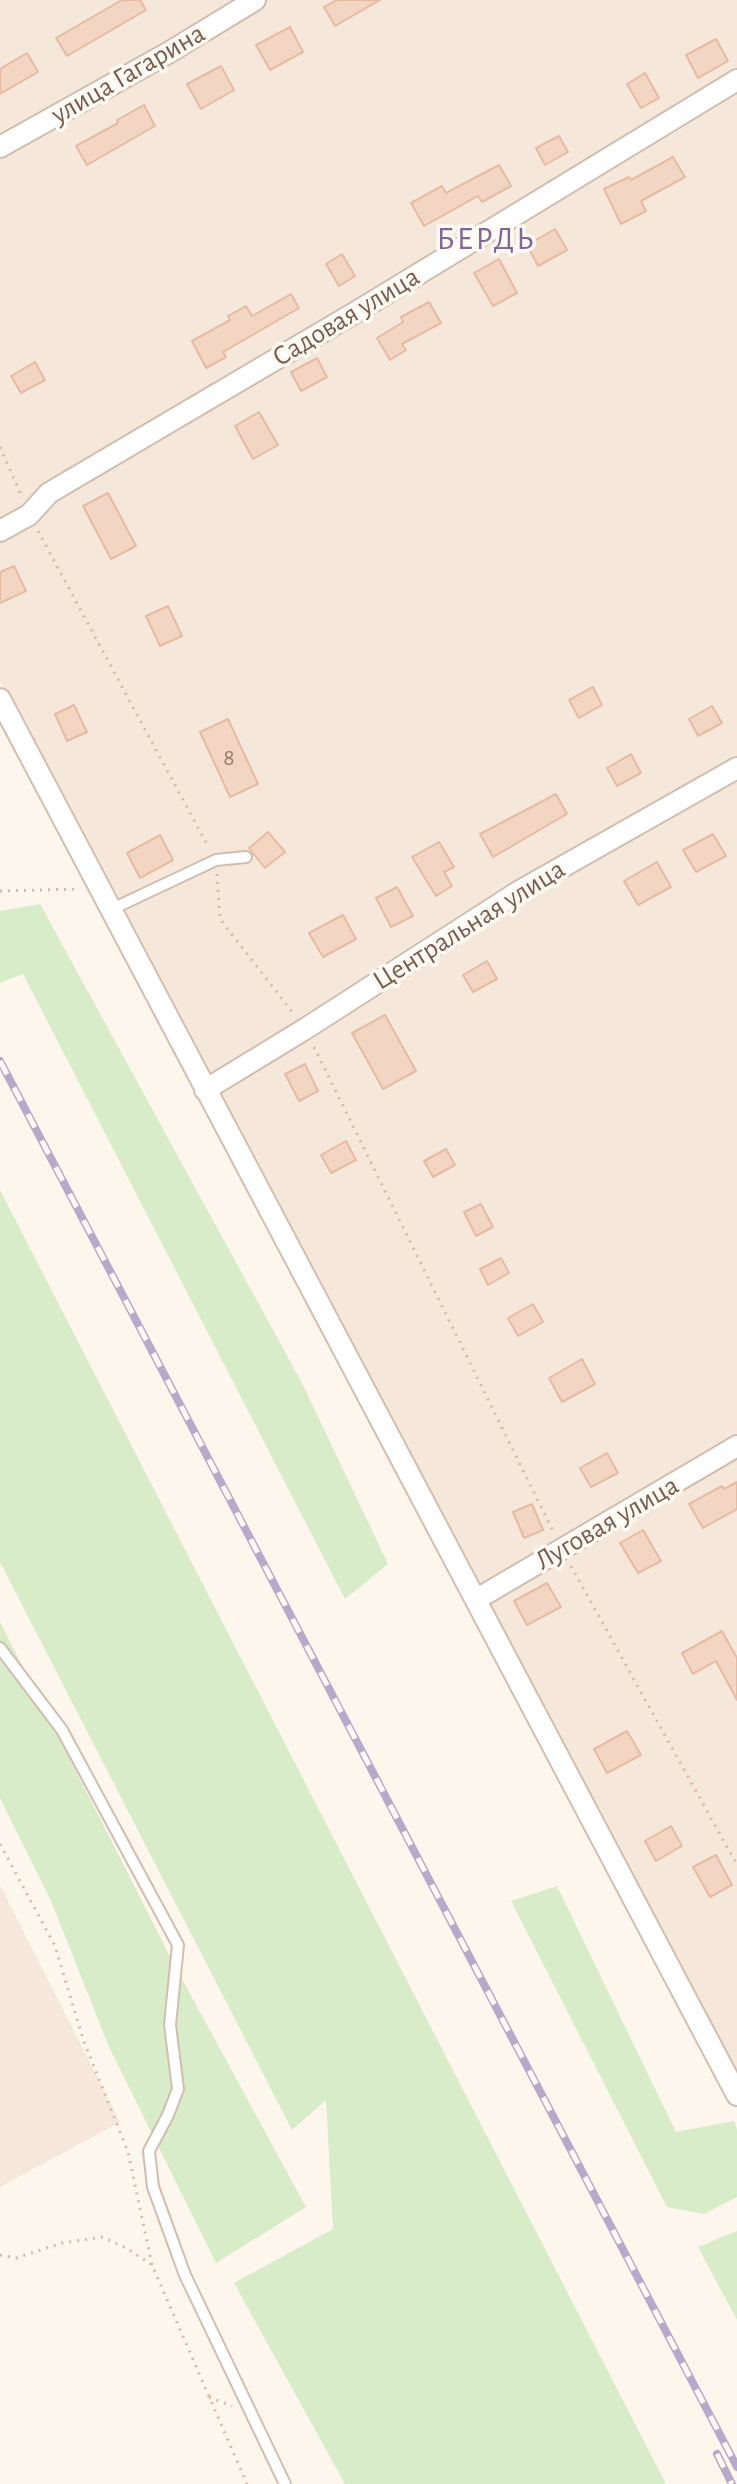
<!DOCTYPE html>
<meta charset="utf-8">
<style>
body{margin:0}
canvas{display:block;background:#fdf6ec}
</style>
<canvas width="737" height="2484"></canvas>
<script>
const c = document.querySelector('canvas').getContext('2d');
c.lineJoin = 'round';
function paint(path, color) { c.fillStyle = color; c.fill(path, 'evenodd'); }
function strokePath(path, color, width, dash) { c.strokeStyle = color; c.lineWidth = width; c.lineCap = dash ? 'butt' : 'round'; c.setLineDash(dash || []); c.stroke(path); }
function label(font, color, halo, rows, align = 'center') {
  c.font = font + ' "Alegreya Sans",sans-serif'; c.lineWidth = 7; c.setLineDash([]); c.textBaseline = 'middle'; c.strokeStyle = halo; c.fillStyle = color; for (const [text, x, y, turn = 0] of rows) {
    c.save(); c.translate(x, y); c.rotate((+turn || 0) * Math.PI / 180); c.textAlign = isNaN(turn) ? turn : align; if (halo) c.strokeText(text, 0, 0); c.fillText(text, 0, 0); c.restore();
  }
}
paint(new Path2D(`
 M0,0H737V2077L732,2081L0,681Z
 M0,1885L120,2122L0,2187Z`), '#f5e8da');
paint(new Path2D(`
 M40,904L302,1383L388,1564L345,1599L23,974L0,983V911Z
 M0,1190L666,2484H345L234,2283L333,2229L326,2100L292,2130L0,1562Z
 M0,1622L176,1968L306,2207L216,2263L109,2047L51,1901L0,1798Z
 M557,1886L676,2132L734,2121L737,2129V2197L704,2214L667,2207L511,1901Z
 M737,2231V2320L698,2247Z`), '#d8ecc9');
const building = new Path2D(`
 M122,0H140L146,10L67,56L56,38Z
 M337,0H380L335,26L324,7Z
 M290,27L303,52L270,70L256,45Z
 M716,39L728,61L698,78L686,55Z
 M27,53L38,72L0,94V69Z
 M221,66L234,90L201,109L187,84Z
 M645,73L659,98L641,108L627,84Z
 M144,105L155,126L87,165L76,146L118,123L117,120Z
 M559,136L568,152L545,165L536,148Z
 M673,157L685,177L641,201L646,211L621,224L604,189L629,177L631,180Z
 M499,165L511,186L482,202L478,196L424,226L411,203L442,186L446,193Z
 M555,229L567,250L538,266L527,245Z
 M342,254L355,276L339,286L326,264Z
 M499,259L517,293L493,306L474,273Z
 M291,294L299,308L223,352L226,357L206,368L192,341L230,320L228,316L246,306L252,316Z
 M429,302L441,323L402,344L406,350L390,360L377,338L403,322L401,317Z
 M317,358L327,377L301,391L291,372Z
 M35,362L45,380L21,393L11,376Z
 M259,412L278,445L253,459L235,426Z
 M108,493L136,546L111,559L83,506Z
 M14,566L26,591L0,603V572Z
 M168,606L182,636L160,646L146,616Z
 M593,687L602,705L579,718L569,700Z
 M74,705L87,732L67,741L55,714Z
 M712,706L722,723L698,736L689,719Z
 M228,719L258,784L230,797L200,732Z
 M631,754L641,773L617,786L607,768Z
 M556,794L567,814L493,857L480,834Z
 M268,832L285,852L265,868L249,848Z
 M713,834L726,856L696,872L683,850Z
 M160,835L173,860L140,878L127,853Z
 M439,842L454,867L444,872L452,886L436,896L412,857Z
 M657,862L671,887L638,905L624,881Z
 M397,887L413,916L391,927L376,898Z
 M343,915L356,939L323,957L309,933Z
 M487,961L497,979L473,992L463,975Z
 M385,1015L416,1071L383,1089L352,1033Z
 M305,1064L318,1091L299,1101L285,1074Z
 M346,1141L356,1160L331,1173L321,1155Z
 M446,1149L455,1165L433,1177L424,1161Z
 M481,1204L493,1227L476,1236L464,1212Z
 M501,1258L509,1273L488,1285L480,1269Z
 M533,1304L543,1322L518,1336L508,1318Z
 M582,1359L595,1384L562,1402L549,1378Z
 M607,1453L618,1473L591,1487L580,1468Z
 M737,1482V1509L703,1528L689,1504L722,1486L724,1489Z
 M532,1504L543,1530L524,1538L513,1512Z
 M643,1530L661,1561L638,1573L620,1543Z
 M547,1583L561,1607L527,1625L514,1601Z
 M722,1631L737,1658V1700L716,1661L693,1674L682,1653Z
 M627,1731L641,1755L607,1773L594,1749Z
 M671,1826L682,1846L656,1861L645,1841Z
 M716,1855L732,1885L710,1897L693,1867Z`);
paint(building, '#f3d5c3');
strokePath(building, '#e6bba3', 2);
const lane = new Path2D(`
 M110,910L216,860L246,857
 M0,1648L62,1730L178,1945L170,2025L178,2089L168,2115L149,2151L153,2187L185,2275L285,2484`);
const street = new Path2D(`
 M0,147L168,53L255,0
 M0,531L29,515L49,493L356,312L737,80
 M0,699L737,2095
 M205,1090L305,1029L518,892L737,768
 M477,1599L737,1446`);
strokePath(lane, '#d1beb0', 14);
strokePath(street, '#d1beb0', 24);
strokePath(new Path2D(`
 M0,447L21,495
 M38,531L209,848
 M217,874L220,919L293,1013
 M0,891L80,889
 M314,1047L553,1531
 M571,1566L737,1865
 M0,1844L55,1946L83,2039L128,2152L152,2265
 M0,2255L16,2258L62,2243L103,2237L128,2249L152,2265L247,2484
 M209,2397L232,2406`), '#d9b8a5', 3, [2, 6]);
strokePath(lane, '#fff', 10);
strokePath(street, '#fff', 20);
const rail = new Path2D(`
 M0,1061L737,2467
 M717,2454L732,2484`);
strokePath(rail, '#b9a8c9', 8);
strokePath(rail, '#fffaf3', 5, [15]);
label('24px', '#987a6a', null, [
 ["8",229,758]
]);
label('28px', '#7a5c4d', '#fffaf3', [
 ["улица Гагарина",128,74,-30],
 ["Садовая улица",346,317,-31],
 ["Центральная улица",469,925,-32],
 ["Луговая улица",607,1523,-30]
]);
c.letterSpacing = '2px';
label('32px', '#846695', '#fffaf3', [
 ["БЕРДЬ",486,239]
]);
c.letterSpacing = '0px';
</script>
